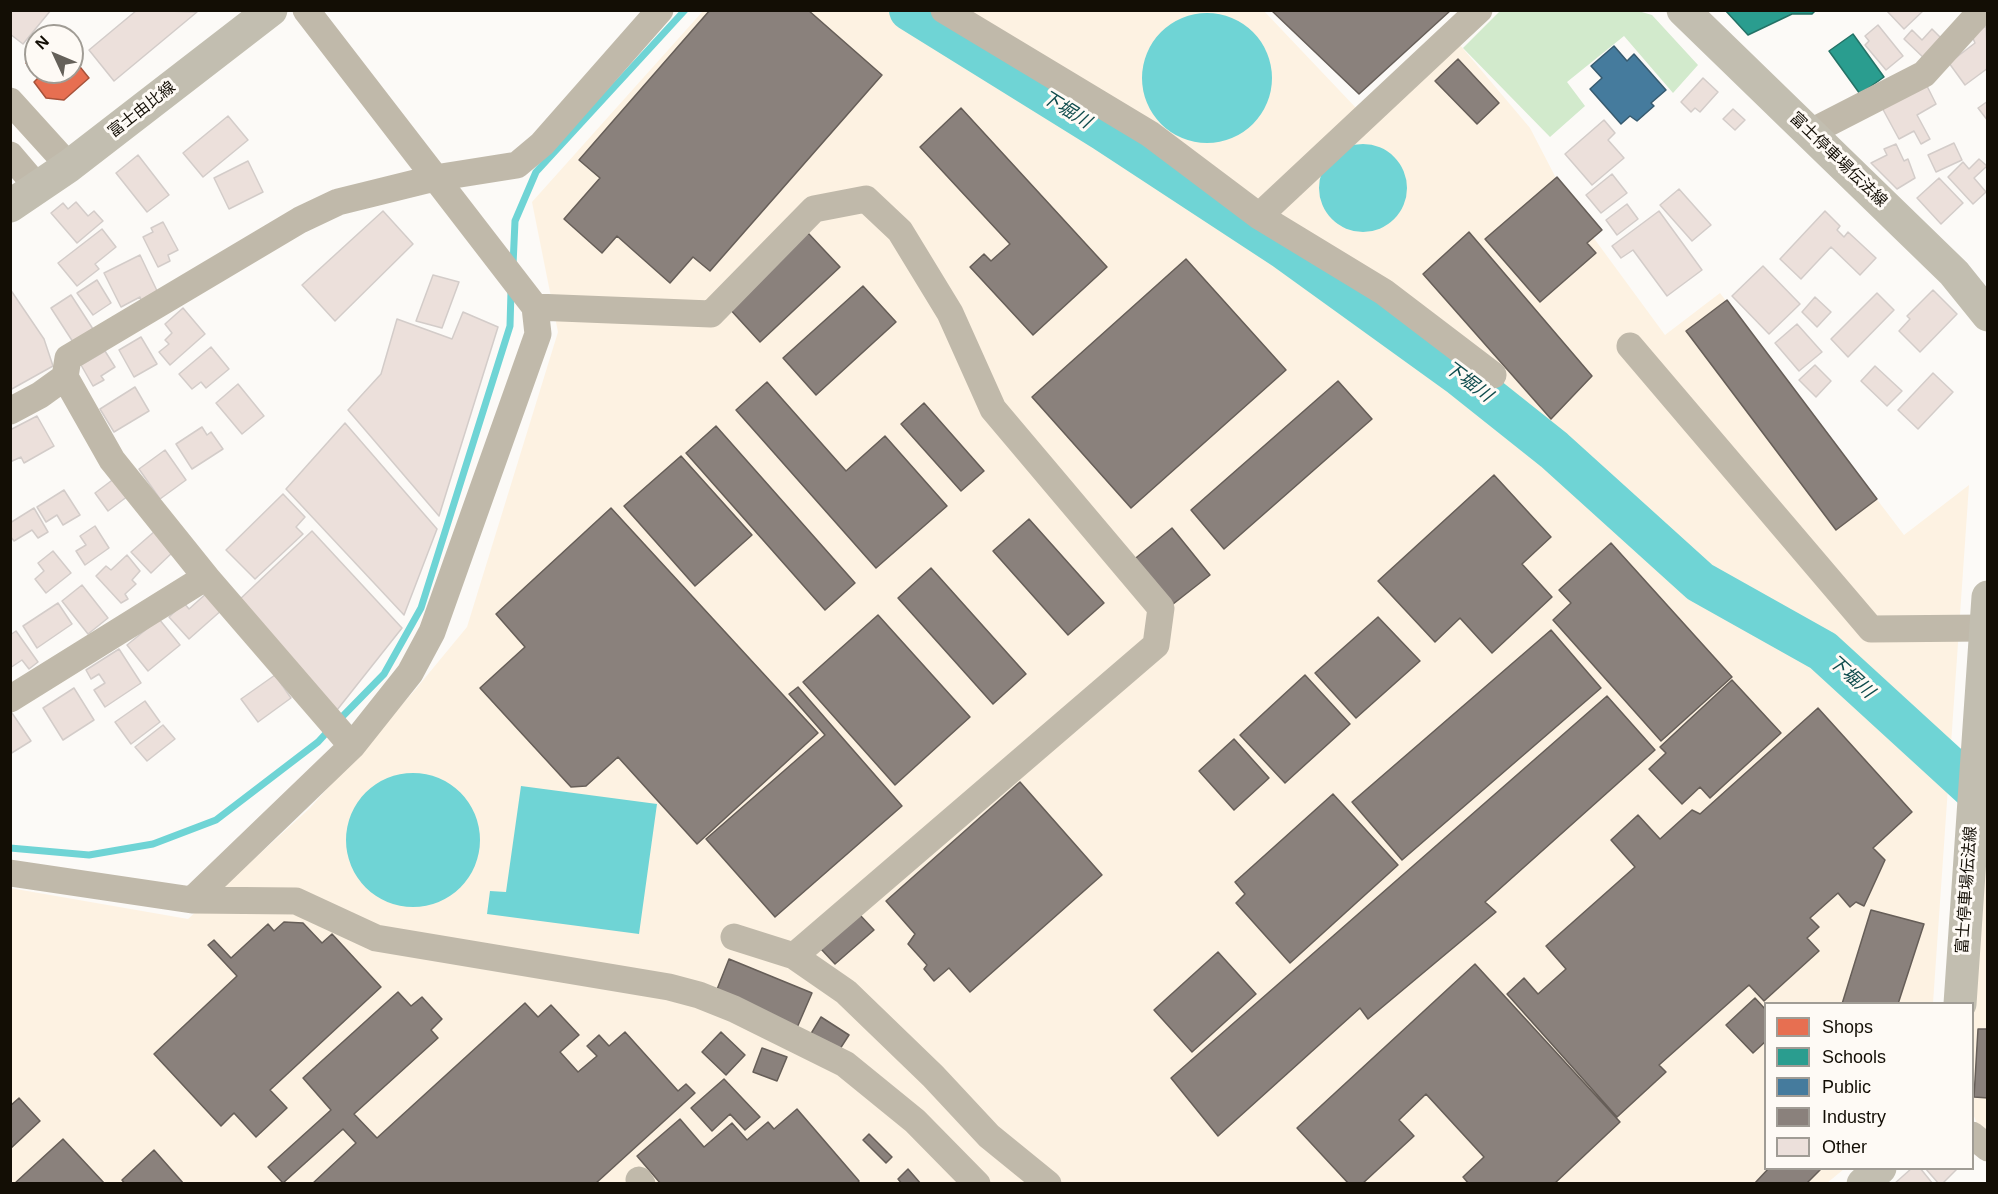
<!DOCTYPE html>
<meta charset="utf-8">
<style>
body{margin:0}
#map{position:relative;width:1998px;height:1194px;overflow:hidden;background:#fcfaf7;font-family:Arial,sans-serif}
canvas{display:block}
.frame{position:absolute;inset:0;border:12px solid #130e05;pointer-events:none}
.legend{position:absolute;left:1764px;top:1002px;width:210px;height:168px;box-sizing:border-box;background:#fefaf5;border:2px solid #a09c95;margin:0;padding:8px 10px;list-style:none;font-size:18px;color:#130e05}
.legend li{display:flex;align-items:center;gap:12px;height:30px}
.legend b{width:30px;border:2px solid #a09c95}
.north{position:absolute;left:24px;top:24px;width:60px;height:60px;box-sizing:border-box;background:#fefaf5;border:2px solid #a09c95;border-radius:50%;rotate:314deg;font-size:16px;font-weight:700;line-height:24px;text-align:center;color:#130e05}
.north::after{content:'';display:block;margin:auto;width:21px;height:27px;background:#65615a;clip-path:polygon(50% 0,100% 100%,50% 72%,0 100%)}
</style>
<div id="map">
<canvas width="1998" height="1194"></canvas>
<div class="frame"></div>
<ul class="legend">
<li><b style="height:16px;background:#e76f51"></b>Shops</li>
<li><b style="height:16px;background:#2a9d8f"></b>Schools</li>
<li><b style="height:16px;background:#457b9d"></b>Public</li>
<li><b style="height:16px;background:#8a817c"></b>Industry</li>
<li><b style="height:16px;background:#ece0db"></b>Other</li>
</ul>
<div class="north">N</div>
</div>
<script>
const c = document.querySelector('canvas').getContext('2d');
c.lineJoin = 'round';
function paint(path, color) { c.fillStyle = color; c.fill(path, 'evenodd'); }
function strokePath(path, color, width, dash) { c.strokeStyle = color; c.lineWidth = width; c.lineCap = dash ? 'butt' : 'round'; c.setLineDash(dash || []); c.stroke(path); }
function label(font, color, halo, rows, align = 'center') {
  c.font = font + ' Arial,"Noto Sans JP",sans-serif'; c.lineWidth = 6; c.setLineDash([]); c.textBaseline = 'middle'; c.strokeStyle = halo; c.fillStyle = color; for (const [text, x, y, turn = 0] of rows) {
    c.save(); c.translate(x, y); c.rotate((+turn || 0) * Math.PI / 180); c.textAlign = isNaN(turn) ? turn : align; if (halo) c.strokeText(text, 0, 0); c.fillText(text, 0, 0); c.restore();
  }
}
paint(new Path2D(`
 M703,11H1264L1357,109L1460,45L1530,128L1571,207L1665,335L1720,293L1904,535L1969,485L1933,1003L1766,1004V1168L1844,1169L1827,1183H11L10,888L188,919L310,808L415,690L467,627L558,332L532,202Z
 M1987,812V1147L1973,1114L1972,1004Z`), '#fdf2e2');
paint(new Path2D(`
 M1500,11L1635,10L1652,15L1698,65L1673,93L1624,36L1567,82L1585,106L1550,137L1463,48Z`), '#d2eacc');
paint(new Path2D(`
 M1142 78a65 65 0 1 1 130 0a65 65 0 1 1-130 0Z
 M1319 188a44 44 0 1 1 88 0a44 44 0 1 1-88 0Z
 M346 840a67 67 0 1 1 134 0a67 67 0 1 1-134 0Z
 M521,786L657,804L639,934L487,914L490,891L506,892Z`), '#6fd4d5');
const shops = new Path2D(`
 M36,56V72H72V57L89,78L64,100L46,98L34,82L38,78L26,63Z`);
paint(shops, '#e76f51');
strokePath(shops, '#a7523a', 1.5);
const schools = new Path2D(`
 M1725,10H1816L1812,14H1792L1748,35Z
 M1853,34L1884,77L1860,94L1829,51Z`);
paint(schools, '#2a9d8f');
strokePath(schools, '#237266', 1.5);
const public = new Path2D(`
 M1614,46L1627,61L1634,54L1666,90L1651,103L1654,106L1637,121L1630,116L1621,124L1590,89L1602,78L1591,66Z`);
paint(public, '#457b9d');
strokePath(public, '#365a6f', 1.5);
const industry = new Path2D(`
 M710,10H808L882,75L710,271L693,257L670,283L617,236L602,253L564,219L600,178L579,160Z
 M1271,10H1451L1359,94Z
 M1458,59L1499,103L1477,124L1435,81Z
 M961,108L1107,267L1033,335L970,267L984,254L991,261L1010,244L920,147Z
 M1557,177L1602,230L1587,243L1596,253L1540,302L1485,239Z
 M1469,232L1592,376L1551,419L1423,274Z
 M808,233L840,267L760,342L728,307Z
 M1186,259L1286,370L1131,508L1032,397Z
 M863,286L896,322L816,395L783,358Z
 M1727,300L1877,499L1836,530L1686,331Z
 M1338,381L1372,419L1224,549L1191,510Z
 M767,382L846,471L885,436L947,506L876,568L736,410Z
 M924,403L984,471L961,491L901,424Z
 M716,426L855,583L825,610L686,453Z
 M681,456L752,535L695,586L624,506Z
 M1494,475L1551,537L1522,564L1552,597L1492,653L1460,618L1435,642L1378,581Z
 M611,508L818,733L697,844L618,757L586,786L571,787L480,688L525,647L496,614Z
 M1029,519L1104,603L1068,635L993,551Z
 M1172,528L1210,575L1168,608L1131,562Z
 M1611,543L1732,677L1661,741L1553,620L1571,603L1559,590Z
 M931,568L1026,674L993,704L898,598Z
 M878,615L970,717L895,785L803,682Z
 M1378,617L1420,661L1356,718L1315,673Z
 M1551,630L1601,688L1402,860L1352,802Z
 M1305,675L1350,724L1285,783L1240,735Z
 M1732,680L1781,733L1710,798L1700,787L1682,804L1649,769L1666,753L1660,747Z
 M798,687L902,806L775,917L706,839L825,735L789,694Z
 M1607,696L1655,750L1485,902L1496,912L1368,1019L1360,1008L1218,1136L1171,1078Z
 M1818,708L1912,812L1873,848L1885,860L1864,906L1856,902L1850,907L1838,893L1810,918L1819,927L1807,938L1819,951L1764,1001L1749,985L1659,1065L1666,1072L1617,1117L1507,994L1524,978L1538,994L1566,969L1546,946L1635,867L1611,840L1638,815L1660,839L1692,810L1700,814Z
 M1234,739L1269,778L1234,810L1199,771Z
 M1020,782L1102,875L970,992L949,968L934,981L924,969L927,965L908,944L915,934L886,901Z
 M1333,794L1398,865L1290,963L1236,903L1245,894L1235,882Z
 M1871,910L1924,924L1898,1004H1842Z
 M859,914L874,930L835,964L821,949Z
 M284,922L303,923L322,943L332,934L381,987L270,1090L287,1108L256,1137L234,1113L221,1126L154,1054L237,976L208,945L214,940L231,958L268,924L274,931Z
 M1218,952L1256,994L1192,1052L1154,1010Z
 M729,959L812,993L796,1030L714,997Z
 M1475,964L1620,1122L1554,1184H1469L1463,1177L1484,1157L1426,1094L1399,1120L1414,1136L1362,1184H1349L1297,1128Z
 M398,992L411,1006L422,997L442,1019L431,1030L438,1038L354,1114L377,1138L525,1003L538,1017L551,1005L579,1035L560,1052L578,1072L597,1056L587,1046L599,1035L609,1046L625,1032L678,1091L686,1084L695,1093L595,1184H312L356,1143L343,1129L283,1183L268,1167L331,1110L303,1078Z
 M1755,998L1766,1010V1041L1753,1053L1726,1025Z
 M821,1017L849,1035L836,1055L809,1037Z
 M1978,1029H1988V1098L1974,1097Z
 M721,1032L745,1055L726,1075L702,1052Z
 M762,1048L787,1057L777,1081L753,1072Z
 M724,1079L760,1117L745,1130L730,1114L712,1131L691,1108Z
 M19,1098L40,1121L10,1149V1106Z
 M797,1109L859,1181L857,1184H661L637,1156L680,1119L704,1147L732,1123L747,1140L768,1122L774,1129Z
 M869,1134L892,1157L886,1163L863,1140Z
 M63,1139L105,1184H14Z
 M154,1150L184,1184H125L122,1180Z
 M1769,1168H1818L1820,1170L1806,1184H1754Z
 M908,1169L921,1184H902L898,1179Z`);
paint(industry, '#8a817c');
strokePath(industry, '#665e58', 1.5);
strokePath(new Path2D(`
 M513,265L515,221L536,172L685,10
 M338,721L384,674L421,608L510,326L511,291
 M10,848L89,855L153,844L216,820L318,742L330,729`), '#6fd4d5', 7);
strokePath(new Path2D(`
 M910,10L1105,131L1285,249L1461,376L1554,450L1700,582L1823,651L1988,802`), '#6fd4d5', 42);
const building = new Path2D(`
 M10,10H51L23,44L10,34Z
 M137,10L197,12L114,81L89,50Z
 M1886,10H1924L1904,29Z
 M1878,25L1903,56L1886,70L1865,45L1869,41L1865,36Z
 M1986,26L1988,68L1965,85L1949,63L1975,43L1972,36Z
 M1932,29L1945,42L1927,61L1904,39L1912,30L1922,40Z
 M1703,78L1718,92L1700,112L1695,108L1691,112L1681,102Z
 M1924,80L1936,104L1917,115L1930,139L1921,144L1914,131L1899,139L1880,104Z
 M1988,101V121L1978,108Z
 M1733,109L1745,120L1735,130L1723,119Z
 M228,116L248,140L203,177L183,153Z
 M1604,120L1615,133L1608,140L1624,158L1592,185L1565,154Z
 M1954,143L1962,160L1936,172L1928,155Z
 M1896,144L1904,161L1908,159L1915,178L1897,189L1871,163L1887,155L1884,149Z
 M138,155L169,195L147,212L116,173Z
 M1979,159L1987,166L1974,178L1986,192L1973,204L1948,177L1963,162L1969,169Z
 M248,161L263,192L229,209L214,178Z
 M1612,174L1627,193L1601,213L1586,195Z
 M1939,178L1963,203L1941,224L1917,198Z
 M1679,189L1711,225L1692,241L1660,205Z
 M76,202L88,216L94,211L103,221L77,243L51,213L63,203L68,209Z
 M1627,204L1638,219L1617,235L1606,220Z
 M383,211L413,244L335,321L302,285Z
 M1659,211L1702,270L1667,296L1633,250L1621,258L1612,246Z
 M1825,211L1840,226L1837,230L1844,237L1848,232L1876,258L1860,275L1831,247L1801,279L1780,259Z
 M163,222L178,250L168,255L170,261L158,267L143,237L153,232L151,228Z
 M102,229L116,247L95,264L99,269L77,286L58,263Z
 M140,255L159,295L142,303L140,297L121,307L104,273Z
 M1763,266L1800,304L1769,334L1732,296Z
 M433,275L459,282L442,328L416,321Z
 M97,280L111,303L93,315L77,293Z
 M10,289L44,339L53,366L10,390Z
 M1933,290L1957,314L1920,352L1899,331L1910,319L1907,316Z
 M1877,293L1894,310L1848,357L1831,339Z
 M71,295L93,329L73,342L51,308Z
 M1815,297L1831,312L1817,327L1802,312Z
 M183,308L205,334L170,365L159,352L169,344L165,340L172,333L165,324Z
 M463,312L498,327L439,516L348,410L381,374L397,319L452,339Z
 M1797,324L1822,352L1799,371L1775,343Z
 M141,337L157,364L134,377L119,350Z
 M211,347L229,369L206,388L201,382L192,389L179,374Z
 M105,351L115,367L101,376L104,380L93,386L81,365Z
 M1815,365L1831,381L1816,397L1799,380Z
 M1875,366L1902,391L1887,406L1861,381Z
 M1933,373L1953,392L1918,429L1898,410Z
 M238,384L264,416L242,434L216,403Z
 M135,387L149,411L114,432L100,409Z
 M37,416L54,446L24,463L21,457L10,462V430Z
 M345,423L437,529L404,615L286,489Z
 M202,427L207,435L211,432L223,449L192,469L176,444Z
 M165,450L186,480L160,499L139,469Z
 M115,478L128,496L108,511L95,493Z
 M64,490L80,515L63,525L57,515L46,522L37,507Z
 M283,494L305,517L296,527L303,534L255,579L226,550Z
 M34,508L48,532L38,538L32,530L14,541L10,536V523Z
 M95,526L109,548L85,565L76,551L86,545L80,536Z
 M155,531L174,551L151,573L131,552Z
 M312,531L402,628L337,710L238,601Z
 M53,551L71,573L46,593L35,579L44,571L38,563Z
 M127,555L140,571L132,580L136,584L125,594L128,599L121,603L96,576L106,566L111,570Z
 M82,585L108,618L88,634L62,601Z
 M208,592L223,609L189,639L169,617L184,603L189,609Z
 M58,603L72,624L37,648L23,626Z
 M159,619L180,645L148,671L127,645Z
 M16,631L38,662L29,669L22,660L10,668V635Z
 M119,649L141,683L105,707L94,690L105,683L99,674L91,679L86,670Z
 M275,675L291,698L258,722L241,699Z
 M74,688L94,720L63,740L43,708Z
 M145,701L160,722L131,744L115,722Z
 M10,710L31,741L10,754Z
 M163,725L175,739L147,761L135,747Z
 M1912,1168H1920L1933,1184H1894Z
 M1925,1168H1958L1942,1184H1939Z`);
paint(building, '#ece0db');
strokePath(building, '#d3ccc9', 1.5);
strokePath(new Path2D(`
 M944,10L1150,134L1259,216L1384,292L1493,375
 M10,101L69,166
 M1809,133L1924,74L1982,10
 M10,155L39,189
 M1259,216L1479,10
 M535,307L711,314L814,209L866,199L900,231L950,313L993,409L1161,608L1156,645L794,956
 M1630,346L1871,629L1985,628
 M65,377L112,460L206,577L352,746
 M10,411L40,395L65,377L68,358L300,220L338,202L435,178L517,165L542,144L660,10
 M10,699L206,577
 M10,873L192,900L296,901L376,938L669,987L699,995L734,1009L845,1064L915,1121L977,1184
 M192,900L352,746L410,673L432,632L538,334L535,307L306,10
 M734,937L794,956L846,992L933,1076L989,1136L1048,1184
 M1972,1135L1988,1148
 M639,1180L642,1184`), '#c0b9aa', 27);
strokePath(new Path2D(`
 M1683,10L1954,273L1988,315
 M10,206L69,166L271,10
 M1960,1004L1988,597
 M1863,1184L1880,1168`), '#c2beb0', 33);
label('16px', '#130e05', '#fefaf5', [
 ["富士由比線",142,110,-38],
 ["富士停車場伝法線",1838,160,44],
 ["富士停車場伝法線",1967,890,-86]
]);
label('italic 18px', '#0f4c4d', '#fefaf5', [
 ["下堀川",1066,110,32],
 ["下堀川",1468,382,37],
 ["下堀川",1851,677,42]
]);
</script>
